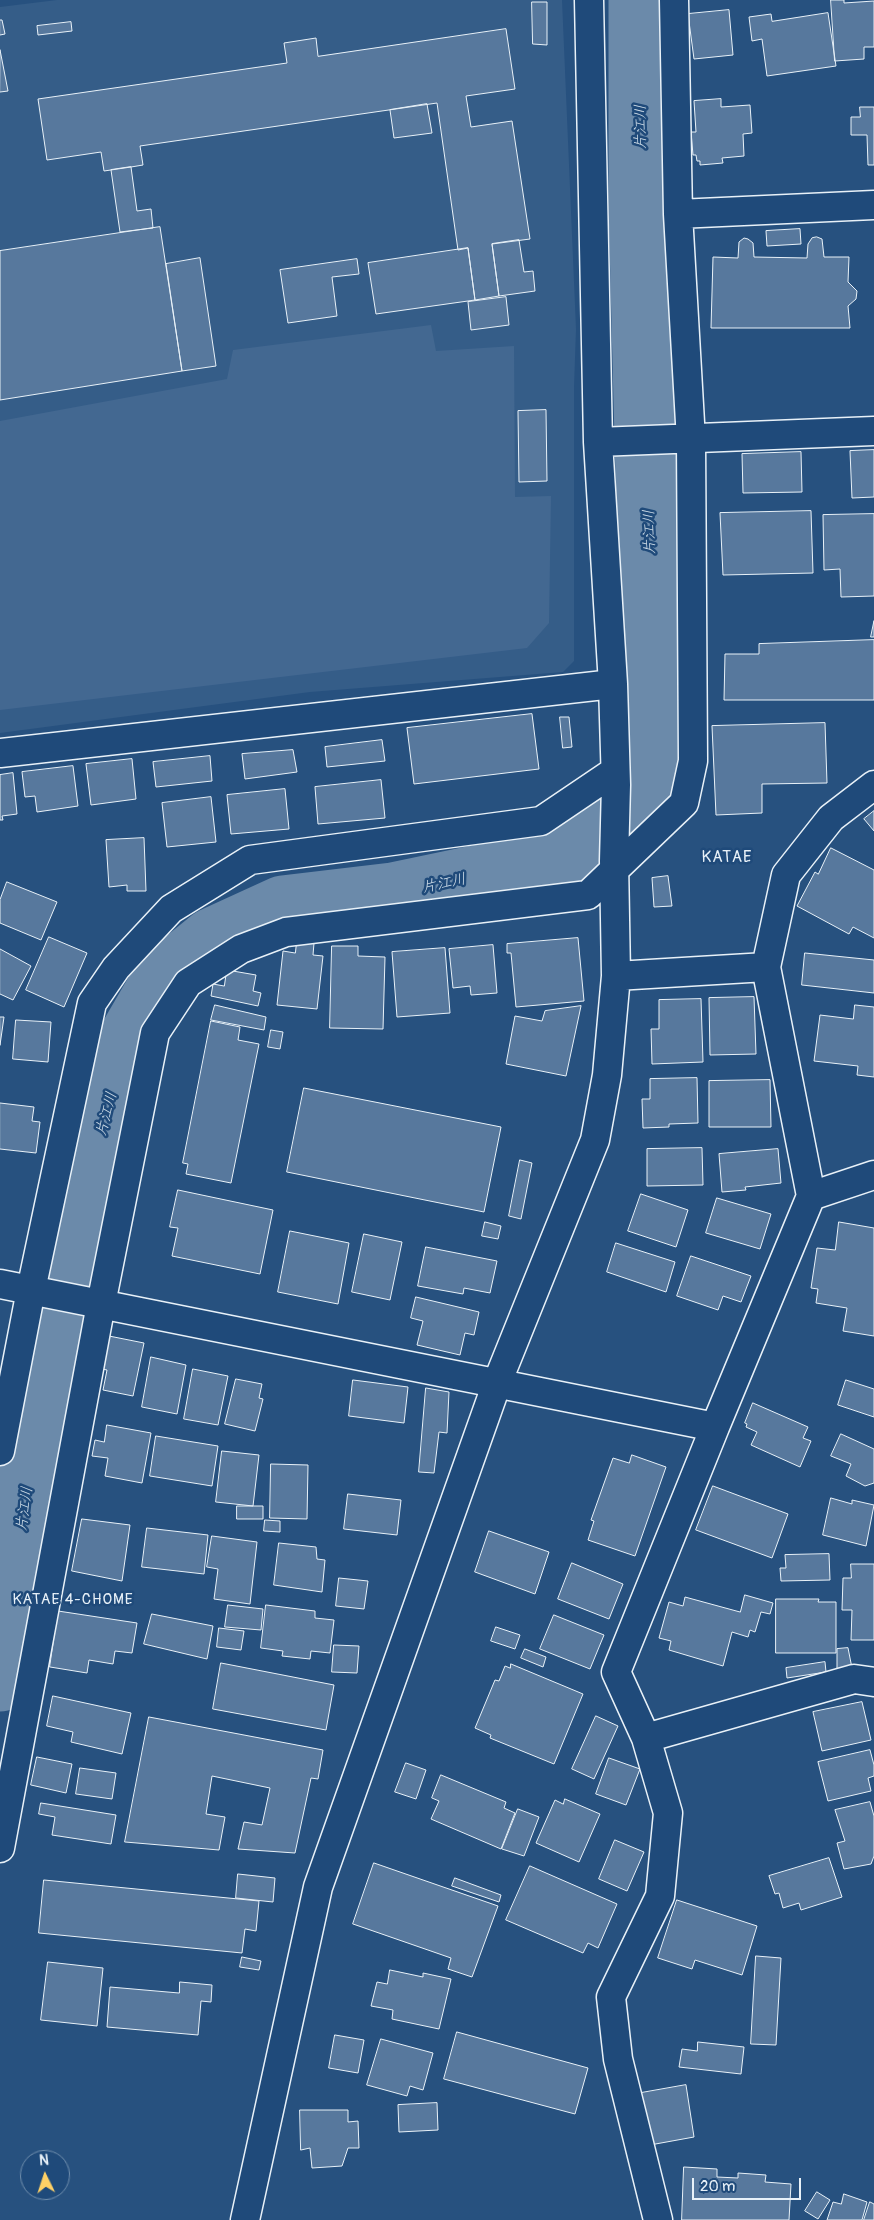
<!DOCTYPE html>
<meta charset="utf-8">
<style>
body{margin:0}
#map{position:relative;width:874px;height:2220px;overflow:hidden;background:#27517f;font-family:Pangolin,sans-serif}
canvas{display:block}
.north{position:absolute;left:20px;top:2150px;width:50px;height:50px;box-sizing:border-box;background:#1f4a7a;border:1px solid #6f8dac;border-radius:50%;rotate:356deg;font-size:14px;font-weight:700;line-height:20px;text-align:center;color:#e8f1f8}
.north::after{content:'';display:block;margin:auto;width:18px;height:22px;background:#ffd166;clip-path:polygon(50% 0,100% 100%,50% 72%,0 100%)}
.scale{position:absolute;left:692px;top:2178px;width:109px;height:22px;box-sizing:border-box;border:2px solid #e8f1f8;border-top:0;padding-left:6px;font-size:15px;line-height:18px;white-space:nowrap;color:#e8f1f8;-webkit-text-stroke:4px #1f4a7a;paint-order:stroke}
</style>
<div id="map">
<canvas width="874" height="2220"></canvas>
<div class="north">N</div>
<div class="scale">20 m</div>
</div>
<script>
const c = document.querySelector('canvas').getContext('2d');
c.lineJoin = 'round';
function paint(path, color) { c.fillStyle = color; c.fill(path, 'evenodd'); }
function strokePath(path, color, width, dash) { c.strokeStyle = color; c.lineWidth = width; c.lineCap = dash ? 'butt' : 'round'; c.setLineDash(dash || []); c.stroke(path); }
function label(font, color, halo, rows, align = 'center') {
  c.font = font + ' Pangolin,"Klee One",sans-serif'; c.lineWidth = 5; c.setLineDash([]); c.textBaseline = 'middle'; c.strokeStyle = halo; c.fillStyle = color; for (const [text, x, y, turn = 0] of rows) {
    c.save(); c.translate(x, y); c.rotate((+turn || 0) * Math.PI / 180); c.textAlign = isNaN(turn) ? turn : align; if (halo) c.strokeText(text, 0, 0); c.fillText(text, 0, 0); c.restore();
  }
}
paint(new Path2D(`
 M57,0H562L576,329L574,387V661L563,672L310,692L0,733V7Z`), '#355d88');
paint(new Path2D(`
 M431,325L436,351L514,346L515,497L551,496L549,623L527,648L0,710V421L227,379L233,350Z`), '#436891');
strokePath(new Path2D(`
 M0,1679L52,1320L125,1048L165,979L213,940L283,908L393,895L565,859L656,788L641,206V0`), '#6b8aaa', 65);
const building = new Path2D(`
 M831,0H844V3L874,1V47H864V59L835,61Z
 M532,2H547V45L533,44Z
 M729,10L733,55L694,59L688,14Z
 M828,13L836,66L767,76L762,39L752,41L749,17L771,14L772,21Z
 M0,20H2L5,34L0,35Z
 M71,22L72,31L38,35L37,26Z
 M506,29L515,89L466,96L471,127L512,121L530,239L492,244L499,296L475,300L468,248L458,250L437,103L140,146L143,165L131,167L104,171L101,152L47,160L38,99L287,63L284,43L316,38L318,56Z
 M0,50L8,91L0,92Z
 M721,99V107L750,105L752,133L743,134L744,156L722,158L723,163L700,165V161H697L696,155H693L691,132H696L694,101Z
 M427,104L432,133L394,138L390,110Z
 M860,107H874V165H868L867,135H851V117H860Z
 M131,167L137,211L151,209L153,228L120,232L111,170Z
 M160,227L182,371L0,400V251Z
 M800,229L801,244L767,246L766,231Z
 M817,237L822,239L824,257H849L848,282L857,291L856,299L848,306L850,328H711L713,257L738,258L739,242L744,238L748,239L753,243L754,257L807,258L808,244L812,238Z
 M519,240L524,272L533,271L535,291L499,296L492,244Z
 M468,248L475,300L376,314L368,263Z
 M200,258L216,366L182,371L166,264Z
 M357,259L359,274L332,277L337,316L288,323L280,270Z
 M506,297L509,325L471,330L468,302Z
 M546,410L547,481L519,482L518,411Z
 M874,450V497L852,498L850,451Z
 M801,452L802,492L743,493L742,454Z
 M811,511L813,573L723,575L720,513Z
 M874,514V596L841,597L840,569L824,570L823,515Z
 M874,621V637H871Z
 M874,640V700H724L725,654H759V644Z
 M532,714L539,769L414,784L407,728Z
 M560,717H569L572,747L563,748Z
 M825,723L827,783L762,784V813L716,815L712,726Z
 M382,740L385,761L327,767L325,747Z
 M293,750L297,772L245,779L242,754Z
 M210,756L212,781L156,787L153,762Z
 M132,759L136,799L91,805L86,764Z
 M73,766L78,806L37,812L35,796L25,797L22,772Z
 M13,773L17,814L2,816L3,820H0V775Z
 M381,780L385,818L318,824L315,787Z
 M285,789L289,829L231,834L227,795Z
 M211,797L216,842L167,847L162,803Z
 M874,811V831L864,819Z
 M144,838L146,891H127V885L109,887L106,840Z
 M831,848L874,870V938L853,927L849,934L797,906L815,872L818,874Z
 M668,876L672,906L654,907L652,878Z
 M7,882L57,902L41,940L0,923V900Z
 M49,937L87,953L64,1007L26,990Z
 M578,938L584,1001L516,1007L511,953H507V944Z
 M297,942L314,943L313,955L323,956L317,1009L277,1005L283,951L295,953Z
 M493,945L497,993L471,995L470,986L453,988L449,949Z
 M332,946H358V956L385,957L383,1029L330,1028Z
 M445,948L450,1013L397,1017L392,952Z
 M0,949L31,966L13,1000L0,994Z
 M805,953L874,960V993L802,985Z
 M227,970L256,975L253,991L261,993L258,1006L211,996L213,984L224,986Z
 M754,997L756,1054L710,1055L709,998Z
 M701,999L703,1062L652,1064L651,1029H659V1000Z
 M215,1005L266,1017L264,1030L211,1020Z
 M855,1005L874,1007V1077L857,1075L858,1066L814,1061L820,1015L853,1019Z
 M581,1006L566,1076L506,1064L515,1016L542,1021L545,1011Z
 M0,1017H4L0,1045Z
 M16,1020L51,1022L48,1062L13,1059Z
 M211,1021L240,1027L238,1040L259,1044L231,1183L186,1174L188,1164L183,1163Z
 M271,1030L283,1032L280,1049L268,1047Z
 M697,1078L698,1123L669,1124V1127L643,1128L642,1099H650V1079Z
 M770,1080L771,1127H709V1081Z
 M304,1088L501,1127L484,1212L287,1172Z
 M0,1103L34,1107L32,1121L40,1122L36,1153L0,1149Z
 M702,1148L703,1185L647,1186V1149Z
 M778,1149L781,1183L745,1187L746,1190L722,1192L719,1154Z
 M520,1160L532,1163L521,1219L509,1216Z
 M178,1190L273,1210L260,1274L172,1256L178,1228L170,1227Z
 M641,1194L688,1210L676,1247L628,1231Z
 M717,1198L771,1214L760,1249L706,1233Z
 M485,1222L501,1226L498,1239L482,1236Z
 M839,1222L874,1228V1336L843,1331L847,1308L816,1303L818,1289L811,1288L817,1248L835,1250Z
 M290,1231L349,1243L338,1304L278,1292Z
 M364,1234L402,1242L390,1300L352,1292Z
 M616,1243L675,1262L666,1292L607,1272Z
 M426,1247L497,1261L490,1293L464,1288L463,1294L418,1286Z
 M691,1256L751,1276L741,1302L723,1296L718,1310L677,1296Z
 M416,1297L479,1312L474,1335L465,1333L460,1355L417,1345L423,1321L411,1318Z
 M109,1336L144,1343L133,1396L103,1390L107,1370L102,1369Z
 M151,1357L186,1365L177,1414L142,1407Z
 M193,1369L228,1376L218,1425L184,1419Z
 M236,1379L262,1384L259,1398L263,1399L255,1431L225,1424Z
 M353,1380L408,1387L404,1423L349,1416Z
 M846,1380L874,1389V1417L838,1405Z
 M426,1388L449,1392L447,1433L439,1432L434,1473L419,1472Z
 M753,1403L808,1427L803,1438L811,1441L800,1467L751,1445L757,1432L746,1427L747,1424L745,1423Z
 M107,1425L151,1433L142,1483L105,1476L108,1458L92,1456L95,1440L104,1442Z
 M841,1434L874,1449V1483L865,1486L846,1476L851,1464L831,1456Z
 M156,1436L218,1446L212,1486L150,1476Z
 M222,1451L259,1455L253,1506L216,1502Z
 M632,1455L666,1467L635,1556L588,1540L594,1521L591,1520L613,1458L629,1463Z
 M271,1464L308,1465L307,1519L270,1518Z
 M713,1486L788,1514L772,1558L696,1530Z
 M348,1494L401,1500L397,1535L344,1529Z
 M831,1498L852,1504V1500L874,1505L866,1546L823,1535Z
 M237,1506H263V1519H237Z
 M82,1519L130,1525L122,1581L72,1571Z
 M265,1520L280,1521V1532L264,1531Z
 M147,1528L208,1535L204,1574L142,1567Z
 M489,1531L549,1552L535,1594L475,1572Z
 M212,1536L257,1542L250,1604L214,1599L218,1569L207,1567Z
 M279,1543L316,1547L317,1559L325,1560L322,1592L274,1585Z
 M829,1554L830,1580L781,1581L780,1568H786L785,1555Z
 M572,1563L623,1584L609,1619L558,1599Z
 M851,1564H874V1640H851L852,1610H842L843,1578H851Z
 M339,1578L368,1581L364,1609L336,1606Z
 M745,1595L773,1603L770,1614L761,1612L755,1632L750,1630L748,1637L732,1632L723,1666L669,1650L671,1641L659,1638L669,1602L683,1606L685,1597L740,1612Z
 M776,1599H819L818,1602H836V1653H776Z
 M228,1605L263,1609L261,1630L225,1627Z
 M266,1605L315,1611V1618L334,1620L330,1653L311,1651L310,1659L282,1656L283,1651L261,1648Z
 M58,1611L137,1623L132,1653L115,1651L113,1664L89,1660L87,1673L50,1667Z
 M152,1614L213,1626L207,1659L144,1644Z
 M554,1615L604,1635L590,1669L540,1649Z
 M496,1627L520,1635L515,1649L491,1641Z
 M219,1628L244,1631L241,1650L217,1647Z
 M334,1645L359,1646L357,1673L332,1672Z
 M848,1648L853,1673H837V1649Z
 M525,1649L546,1657L543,1667L521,1658Z
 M825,1662L826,1672L787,1678L786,1668Z
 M221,1663L334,1685L326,1730L213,1709Z
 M511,1664L583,1694L554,1764L490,1738L491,1735L475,1728L495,1680L499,1681L505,1666L510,1668Z
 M53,1696L131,1713L122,1754L71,1742L73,1732L47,1726Z
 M862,1702L871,1740L822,1751L813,1712Z
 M596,1716L618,1726L594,1779L572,1769Z
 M149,1717L323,1750L318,1779L311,1778L295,1853L238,1849L244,1822L262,1825L270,1788L212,1776L206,1814L225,1817L219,1850L125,1842Z
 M870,1750L874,1765V1776L868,1778L871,1791L828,1801L818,1762Z
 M37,1757L72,1764L66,1793L31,1785Z
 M609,1758L640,1769L626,1805L596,1794Z
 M406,1763L426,1770L416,1799L395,1792Z
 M80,1768L116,1773L112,1799L76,1794Z
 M441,1775L506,1802L504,1808L515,1813L501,1849L431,1819L439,1801L432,1798Z
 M565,1799L600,1814L579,1862L536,1843L555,1800L563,1804Z
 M870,1802L874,1816V1856L871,1864L844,1869L837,1843L845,1841L835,1810Z
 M41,1803L116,1815L111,1844L52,1835L55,1817L39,1814Z
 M518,1809L539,1817L524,1856L502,1849Z
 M615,1840L644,1852L627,1891L599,1879Z
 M829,1858L842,1897L801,1910L799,1903L783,1908L779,1893L775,1894L769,1876Z
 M374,1863L498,1906L472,1977L448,1969L451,1958L353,1924Z
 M530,1866L617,1904L598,1948L588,1943L583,1953L506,1920Z
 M238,1874L275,1878L273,1902L236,1898Z
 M455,1878L501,1895L499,1902L452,1886Z
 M44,1880L259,1901L256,1931L245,1929L242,1953L39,1933Z
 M677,1900L757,1926L742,1975L695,1960L692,1969L658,1958Z
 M756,1956L781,1958L776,2045L751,2044Z
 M242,1957L261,1961L259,1970L240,1967Z
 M48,1962L103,1968L97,2026L41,2020Z
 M390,1970L423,1977V1973L451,1979L439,2029L392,2019L393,2010L371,2006L377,1982L387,1984Z
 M180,1982L212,1985L211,2002L201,2001L198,2035L107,2027L110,1987L179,1993Z
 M457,2032L588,2068L575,2114L444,2079Z
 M335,2035L364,2040L358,2073L329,2068Z
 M381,2039L433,2053L423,2090L410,2086L407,2096L367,2085Z
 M698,2042L744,2047L741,2074L679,2067L682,2049L697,2051Z
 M686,2085L694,2137L650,2145L641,2093Z
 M437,2103L438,2130L399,2132L398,2105Z
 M300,2110H348V2122L358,2121L359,2148H348L342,2166L312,2168L310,2148L301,2150Z
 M684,2167L717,2169V2177L738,2178V2173L766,2175L765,2182L791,2184L789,2220H682Z
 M817,2192L830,2200L818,2219L805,2211Z
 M844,2194L867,2202L862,2220H827L833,2202L841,2204Z
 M870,2202L874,2204V2220H864Z`);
paint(building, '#57789d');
strokePath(building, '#e8f1f8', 1);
const minor = new Path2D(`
 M678,214L874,205
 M598,442L874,431
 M0,753L613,684
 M616,976L766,967
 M811,1196L874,1175
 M0,1284L715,1427L811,1196L766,967L786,875L831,818L874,785
 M0,1451L31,1290L92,1003L116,968L171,909L250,860L541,821L615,771
 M646,1738L854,1679L874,1682
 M0,1848L101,1304L155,1033L188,983L241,949L286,932L588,895L684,803L693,761L691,440L678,214L674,0
 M245,2220L318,1887L497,1383L595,1140L607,1075L616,976L614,861L616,785L613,684L598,442L589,0
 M658,2220L618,2059L611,1997L660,1896L668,1813L646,1738L616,1672L715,1427`);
strokePath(minor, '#e8f1f8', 31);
strokePath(minor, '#1f4a7a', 28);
label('italic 15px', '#d5e2ec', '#1f4a7a', [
 ["片江川",641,127,-90],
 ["片江川",650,532,-91],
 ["片江川",444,884,-12],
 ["片江川",107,1114,-75],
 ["片江川",25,1509,-82]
]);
c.letterSpacing = '1px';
label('15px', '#e8f1f8', '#1f4a7a', [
 ["KATAE 4-CHOME",73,1600]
]);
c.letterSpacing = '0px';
c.letterSpacing = '1px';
label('16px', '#e8f1f8', '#1f4a7a', [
 ["KATAE",727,858]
]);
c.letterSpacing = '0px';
</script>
